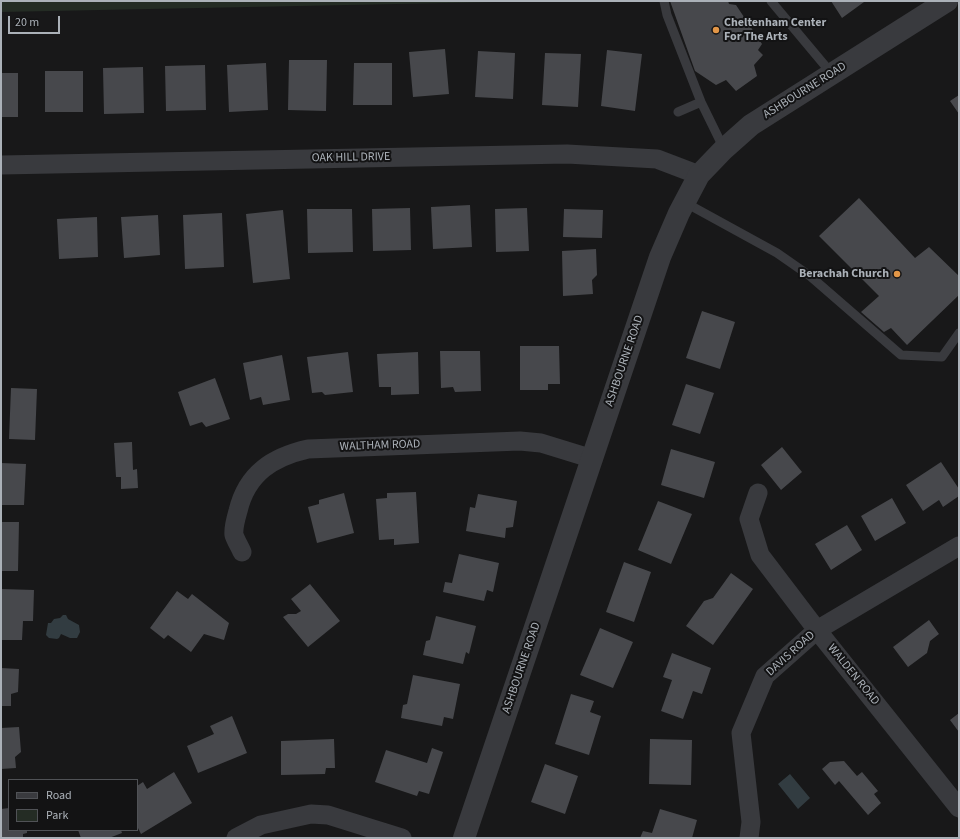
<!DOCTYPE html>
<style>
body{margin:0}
#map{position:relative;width:960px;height:839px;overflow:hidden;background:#181819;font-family:"Source Sans 3",sans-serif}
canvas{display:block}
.frame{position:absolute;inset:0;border:2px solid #abb1b8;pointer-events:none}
.legend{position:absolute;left:8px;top:779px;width:130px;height:52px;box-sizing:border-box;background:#131314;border:1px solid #505256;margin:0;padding:5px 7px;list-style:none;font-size:12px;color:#abb1b8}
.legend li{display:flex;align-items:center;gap:8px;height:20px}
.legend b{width:20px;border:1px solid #505256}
.scale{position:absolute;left:8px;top:16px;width:52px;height:18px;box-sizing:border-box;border:2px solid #abb1b8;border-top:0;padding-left:5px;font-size:12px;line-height:14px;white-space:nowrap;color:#abb1b8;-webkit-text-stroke:3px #131314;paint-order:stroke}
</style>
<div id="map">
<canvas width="960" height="839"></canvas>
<div class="frame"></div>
<ul class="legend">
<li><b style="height:5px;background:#393a3e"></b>Road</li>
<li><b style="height:11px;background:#242c24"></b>Park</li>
</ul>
<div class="scale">20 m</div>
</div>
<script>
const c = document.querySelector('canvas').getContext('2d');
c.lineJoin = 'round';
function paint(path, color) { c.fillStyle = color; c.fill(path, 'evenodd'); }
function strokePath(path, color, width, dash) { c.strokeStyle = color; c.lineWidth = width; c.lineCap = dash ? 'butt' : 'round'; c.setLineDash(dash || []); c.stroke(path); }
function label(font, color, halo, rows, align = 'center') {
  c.font = font + ' "Source Sans 3",sans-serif'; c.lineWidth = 4; c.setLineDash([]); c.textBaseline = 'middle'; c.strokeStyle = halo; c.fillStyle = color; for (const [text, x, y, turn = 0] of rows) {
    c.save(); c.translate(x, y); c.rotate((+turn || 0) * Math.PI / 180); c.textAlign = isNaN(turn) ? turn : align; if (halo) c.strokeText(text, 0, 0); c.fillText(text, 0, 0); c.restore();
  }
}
paint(new Path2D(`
 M1,1H546L1,12Z`), '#242c24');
paint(new Path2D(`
 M63,615H66L68,619L79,625L80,632L77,638H70L61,634L59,638L57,639L49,638L46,635L48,623H51L54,619L60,618Z
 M790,774L810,798L798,809L778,784Z`), '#323c41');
paint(new Path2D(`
 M670,1H728L729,4L736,5L762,44L758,50L763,55L754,65L757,76L736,91L726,80L716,85L695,71Z
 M831,1H863L864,2L842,18Z
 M445,49L449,94L413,97L409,52Z
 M607,50L642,54L635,111L601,106Z
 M478,51L515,53L513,99L475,97Z
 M545,53L581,54L578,107L542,105Z
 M289,60H327L326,111L288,110Z
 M266,63L268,110L229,112L227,65Z
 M354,63H392V105H353Z
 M205,65L206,110L166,111L165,66Z
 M143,67L144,113L104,114L103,68Z
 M45,71H83V112H45Z
 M1,73H18V117H1Z
 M959,95V114L950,101Z
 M859,198L915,258L929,247L959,276V295L907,345L891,328L884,332L861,312L879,296L819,236Z
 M470,205L472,247L433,249L431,207Z
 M410,208L411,250L373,251L372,209Z
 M527,208L529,251L496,252L495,209Z
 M307,209H352L353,252L308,253Z
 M564,209L603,210L602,238L563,237Z
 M283,210L290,279L253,283L246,214Z
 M222,213L224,267L185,269L183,215Z
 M158,215L160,255L124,258L121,217Z
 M97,217L98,257L59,259L57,219Z
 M596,249L597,275L592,280L593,294L563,296L562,251Z
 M702,311L735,322L720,369L686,358Z
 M520,346H559L560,384H548V390H520Z
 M440,351H480L481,391L455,392L453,387L441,388Z
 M348,352L353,392L325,395L322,392L312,393L307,357Z
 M418,352L419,394L391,395V387H379L377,354Z
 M282,355L290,400L263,405L261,397L250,400L243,363Z
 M215,378L230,419L206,427L202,422L190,426L178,392Z
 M686,384L714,393L700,434L672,425Z
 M11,388L37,389L35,440L9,439Z
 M132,442L133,470L137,469L138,488L121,489V477H116L114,443Z
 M782,447L802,472L781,490L761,465Z
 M671,449L715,462L704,498L661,485Z
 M941,462L959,489V496L943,507L939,500L923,511L906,485Z
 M1,463L26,464L24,505H1Z
 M416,492L419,543L394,545V539L379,540L376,499L387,498V493Z
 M344,493L354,533L317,543L308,507L319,504V500Z
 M478,494L517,501L513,527L506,528L505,538L466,531L470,507L475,508Z
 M892,498L906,523L875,541L861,516Z
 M658,501L692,514L671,564L638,550Z
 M1,522H19L18,571H1Z
 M847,525L862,550L831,570L815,544Z
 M459,554L499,563L493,592L487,590L484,601L443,592L445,582L452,583Z
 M624,562L651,572L634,622L606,612Z
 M731,573L753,589L713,645L686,626L704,601L713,598Z
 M310,584L340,621L308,647L283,617L288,614H296L301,611L291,599Z
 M1,589L34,590L33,621H23L22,640H1Z
 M177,591L188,599L192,594L229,623L224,640L204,634L191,652L168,635L164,639L150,628Z
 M436,616L476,626L469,654L466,652L463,664L423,655L426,641L430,640Z
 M929,620L939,634L930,641L927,653L908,667L893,647Z
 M600,628L633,642L613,688L580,675Z
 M672,653L711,668L702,694L693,691L683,719L661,711L672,680L663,677Z
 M1,668L19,669L18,692L11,694V706H1Z
 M413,675L460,684L453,719L444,717L442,726L401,718L403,705L407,704Z
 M571,694L594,701L590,712L601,716L589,755L555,744Z
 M959,713V732L950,720Z
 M232,716L247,753L198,773L187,746L214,734L210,726Z
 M19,727L21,752L15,757L16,768L1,769V728Z
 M334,739L335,768H326L325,774L281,775V741Z
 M650,739L692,740L691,785L649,784Z
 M432,748L443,752L429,794L419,791L417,796L375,782L386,750L427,763Z
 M844,761L857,776L862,772L878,791L874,794L881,803L868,815L839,781L835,785L822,769L830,762Z
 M545,764L578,776L565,814L531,802Z
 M174,772L192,803L141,834L137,826V786L143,782L147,789Z
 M9,808V830H27V833L23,834V838H1V809Z
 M660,809L697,820L692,838H640L643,831L652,833Z
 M78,830H121L122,833L109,838H81Z`), '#47484c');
strokePath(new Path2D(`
 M664,1L667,15L701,102L724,149
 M771,1L832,74
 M678,112L701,102
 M684,202L777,253L810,276L901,355L942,357L959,333`), '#393a3e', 9);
strokePath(new Path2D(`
 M1,165L567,154L657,159L699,175
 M758,493L749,519L760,555L817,630L959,808
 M242,552C240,547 236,541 234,535C233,528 236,518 238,511C247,473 273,457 308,449L520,441L541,443L593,459
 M236,838L261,825L311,814L328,815L402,838
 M749,838L751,822L741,733L765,676L817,630L959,546`), '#393a3e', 19);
strokePath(new Path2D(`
 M464,838L660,257L679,213L699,175L724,149L751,125L947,1`), '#393a3e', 22);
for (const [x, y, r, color] of [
 [716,30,4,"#e29647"],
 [897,274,4,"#e29647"]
]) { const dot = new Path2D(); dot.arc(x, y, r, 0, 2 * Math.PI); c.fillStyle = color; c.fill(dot); strokePath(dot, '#131314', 1.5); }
label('bold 12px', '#abb1b8', '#131314', [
 ["Cheltenham Center",724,23],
 ["For The Arts",724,37],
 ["Berachah Church",889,274,"right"]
], 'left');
label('12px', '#abb1b8', '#131314', [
 ["ASHBOURNE ROAD",805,91,-32],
 ["OAK HILL DRIVE",351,158,-1],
 ["ASHBOURNE ROAD",625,361,-71],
 ["WALTHAM ROAD",380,446,-2],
 ["DAVIS ROAD",791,654,-42],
 ["ASHBOURNE ROAD",522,668,-71],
 ["WALDEN ROAD",853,675,51]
]);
</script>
